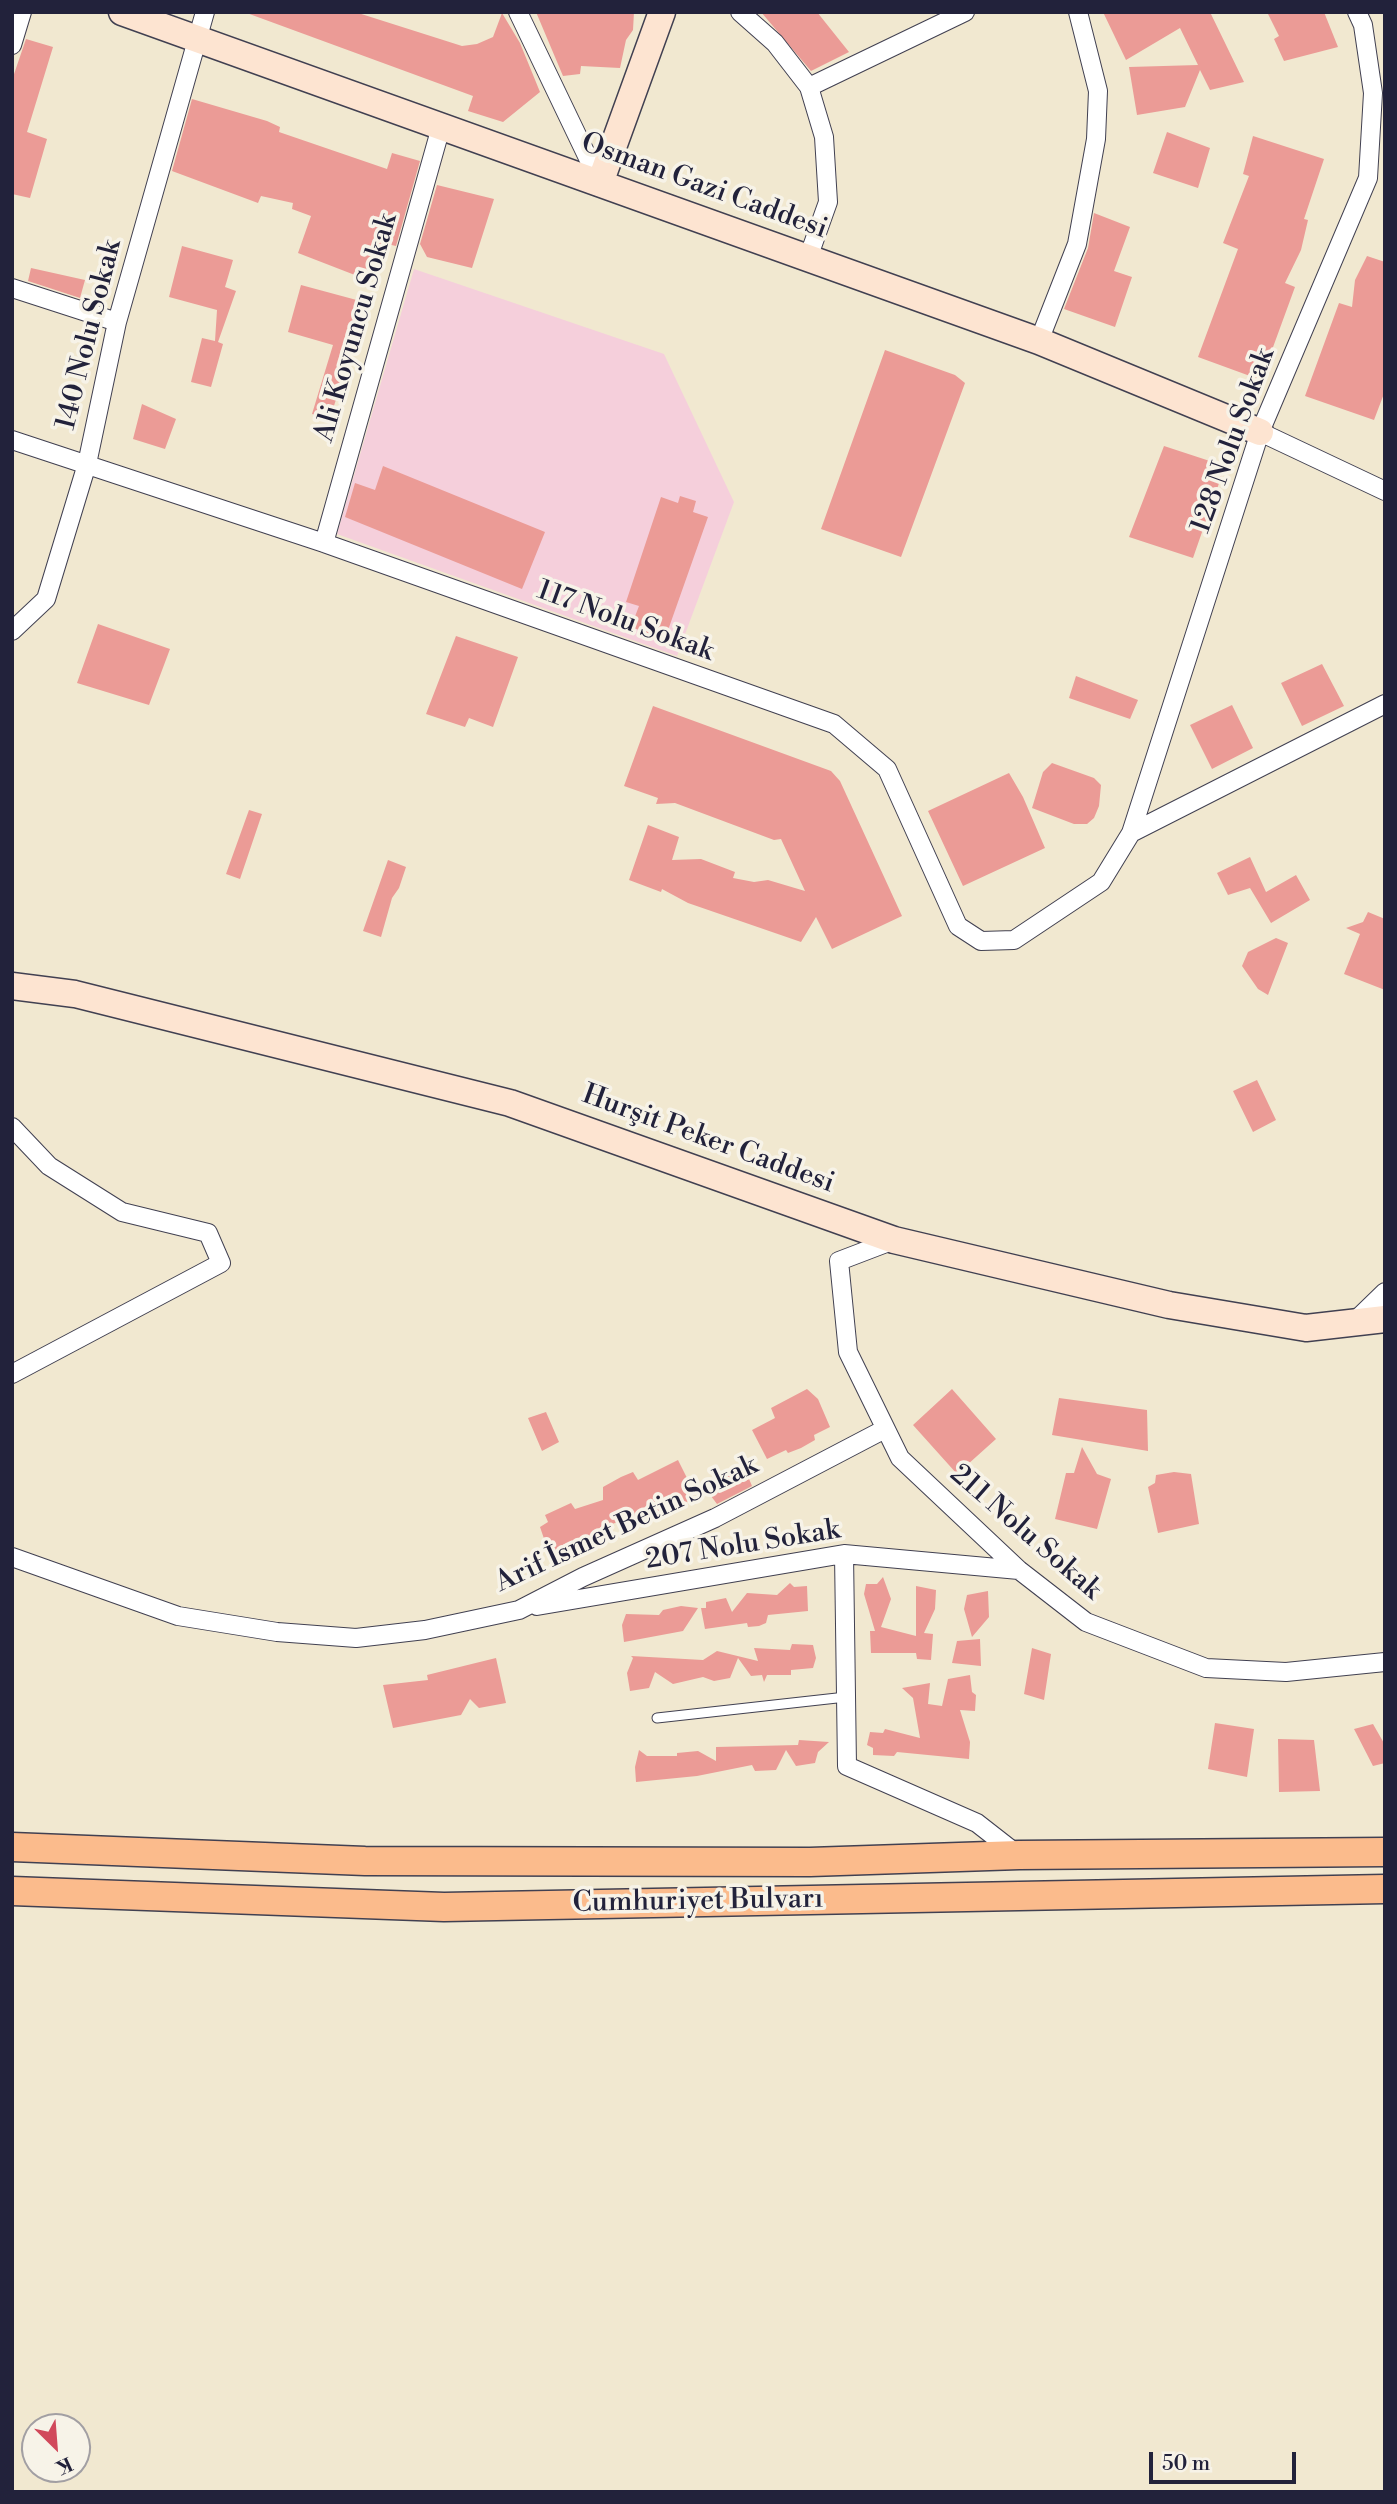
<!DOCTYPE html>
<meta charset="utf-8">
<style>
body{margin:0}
#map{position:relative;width:1397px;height:2504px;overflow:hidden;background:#f1e8d0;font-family:"Libre Bodoni",serif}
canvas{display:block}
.frame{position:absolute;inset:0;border:14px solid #22223b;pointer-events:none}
.north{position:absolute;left:21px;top:2413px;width:70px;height:70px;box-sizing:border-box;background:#f7f3e8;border:2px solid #a29fa3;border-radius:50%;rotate:155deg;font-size:19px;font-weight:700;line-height:28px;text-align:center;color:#22223b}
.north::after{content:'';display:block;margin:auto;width:24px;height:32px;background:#d1495b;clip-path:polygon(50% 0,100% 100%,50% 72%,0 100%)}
.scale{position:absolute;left:1149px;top:2452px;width:147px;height:32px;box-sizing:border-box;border:4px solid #22223b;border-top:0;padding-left:9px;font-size:21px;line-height:24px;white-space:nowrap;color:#22223b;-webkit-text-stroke:5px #f7f3e8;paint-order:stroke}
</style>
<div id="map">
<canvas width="1397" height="2504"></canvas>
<div class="frame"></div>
<div class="north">K</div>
<div class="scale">50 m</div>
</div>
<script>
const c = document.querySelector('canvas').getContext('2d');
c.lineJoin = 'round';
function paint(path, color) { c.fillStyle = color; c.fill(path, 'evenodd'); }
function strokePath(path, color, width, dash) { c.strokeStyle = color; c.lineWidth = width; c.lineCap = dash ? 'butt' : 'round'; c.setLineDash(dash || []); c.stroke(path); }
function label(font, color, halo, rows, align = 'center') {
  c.font = font + ' "Libre Bodoni",serif'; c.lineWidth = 7; c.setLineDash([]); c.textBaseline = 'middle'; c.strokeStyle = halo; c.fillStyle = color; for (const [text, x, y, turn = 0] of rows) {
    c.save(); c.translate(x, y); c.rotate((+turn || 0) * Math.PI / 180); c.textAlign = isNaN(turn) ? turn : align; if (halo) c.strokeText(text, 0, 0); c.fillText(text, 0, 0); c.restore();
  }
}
paint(new Path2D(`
 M414,269L664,354L734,502L677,656L337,534Z`), '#f5cfdb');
paint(new Path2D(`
 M244,12H355L462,46L477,44L493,37L502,13L520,43L540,92L503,122L468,111L473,96Z
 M536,12H634L633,30L626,40L620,68L581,66L580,74L563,76Z
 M761,12H817L849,52L811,71Z
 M1103,12H1210L1244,82L1210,90L1200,70L1185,107L1137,115L1129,67L1198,65L1180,28L1126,60Z
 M1267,12H1324L1338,47L1284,61L1274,39L1279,36Z
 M26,39L53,47L27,132L47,139L30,198L12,194V80Z
 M192,99L267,121L280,127L279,132L387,169L392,153L420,161L396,246L382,243L372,275L360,277L298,253L311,216L292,209L293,203L261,196L258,203L172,171Z
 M1167,132L1210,148L1198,188L1153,173Z
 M1253,136L1324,159L1304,219L1308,220L1301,250L1285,283L1295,287L1261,380L1198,357L1238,249L1223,243L1249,176L1243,174Z
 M437,185L494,199L472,268L427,257L420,244Z
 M1094,213L1130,227L1114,271L1132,277L1115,327L1064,309L1088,248Z
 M182,246L233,260L225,287L236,291L218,342L223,344L211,387L191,382L202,338L215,341L217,310L169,297Z
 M1367,256L1385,262V391L1374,420L1305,396L1339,303L1352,307L1355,280Z
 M31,268L85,280L80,298L28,281Z
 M301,285L364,302L354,345L340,374L344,375L330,418L312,414L333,345L288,332Z
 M885,350L955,375L965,383L901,557L821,529Z
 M142,404L176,419L165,449L133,439Z
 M1164,446L1225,466L1193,558L1129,537Z
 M383,466L545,532L522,589L345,517L355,483L375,490Z
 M680,496L696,501L693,512L708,517L667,633L652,628L650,634L631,627L639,606L626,602L661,497L678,503Z
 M98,624L170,649L149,705L77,683Z
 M456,636L518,657L493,727L469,718L465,727L426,714Z
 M1322,664L1344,706L1302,726L1281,683Z
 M1076,676L1138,700L1130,719L1069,698Z
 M1232,705L1253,748L1212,769L1190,725Z
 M653,706L831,771L840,781L902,916L832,949L816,917L801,942L688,903L662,889L661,892L629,880L648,825L679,837L672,860L701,859L735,872L733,878L754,882L768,880L805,891L781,839L774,840L675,803L656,804L658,798L624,786Z
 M1052,763L1094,778L1101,785L1099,806L1094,818L1087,824H1074L1032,808L1043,772Z
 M1009,773L1023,797L1045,848L963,886L928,811Z
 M249,810L262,814L240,879L226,874Z
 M1250,857L1266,892L1296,875L1310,900L1271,923L1250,888L1228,895L1217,873Z
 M388,860L406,867L399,888L392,898L381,937L363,931Z
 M1368,912L1385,919V990L1344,974L1360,934L1346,928L1363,922Z
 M1276,938L1288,943L1268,995L1258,989L1242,966L1248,952Z
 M1257,1080L1276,1120L1253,1132L1233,1091Z
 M807,1389L818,1399L830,1427L814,1435L815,1440L801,1448L788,1453L786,1450L767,1459L752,1430L775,1418L771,1408Z
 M952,1389L996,1439L957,1474L913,1425Z
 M1059,1398L1147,1410L1148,1451L1052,1435Z
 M546,1412L559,1442L542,1451L528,1418Z
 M1082,1447L1097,1474L1111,1479L1097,1529L1055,1519L1066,1473H1074Z
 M678,1460L695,1494L687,1502L674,1508L671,1501L653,1519L640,1524L636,1516L600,1528L606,1539L553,1565L540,1527L548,1522L545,1515L571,1503L575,1509L603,1500V1487L621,1477L633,1472L638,1480Z
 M742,1462L752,1486L717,1504L705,1488Z
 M1174,1472L1191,1474L1199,1524L1158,1533L1148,1487L1155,1483L1156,1475Z
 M883,1577L891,1599L881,1627L916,1636V1586L936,1590L935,1609L924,1633L933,1634L931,1660L917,1659L916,1653H871L870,1631H875L864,1594L866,1584H877Z
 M790,1583L794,1587L807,1586L808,1611L768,1615L766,1623L759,1626L748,1627L747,1623L705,1629L701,1608H706V1602L726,1598L732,1612L747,1593L777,1595Z
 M988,1591L989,1617L972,1637L964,1609L967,1595Z
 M681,1606L698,1608L683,1631L624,1642L622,1625L626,1614L659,1615L663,1610Z
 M980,1639L981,1666L952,1663L957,1641Z
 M792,1644L813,1645L816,1658L813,1668L791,1670V1675H767L764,1682L762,1675L751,1676L738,1658L730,1678L714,1681L703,1677L673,1684L655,1672L649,1688L630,1691L627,1673L633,1658L631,1656L703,1660L717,1651L758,1661L754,1648L790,1650Z
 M1032,1648L1051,1654L1044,1700L1024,1694Z
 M496,1658L506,1703L479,1708L470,1699L461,1715L393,1728L383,1685L428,1680L427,1675Z
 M970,1675L972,1692L976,1695L975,1711L960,1710L970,1742L969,1759L897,1752L894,1756L873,1755V1748L867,1745L870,1732L883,1733L885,1729L920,1738L913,1698L902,1688L930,1683L928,1704L942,1706L948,1679Z
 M1215,1723L1254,1729L1247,1777L1208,1769Z
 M1373,1724L1385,1745V1763L1373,1766L1354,1729Z
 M1278,1739L1314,1740L1320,1791L1279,1792Z
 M799,1740L829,1742L818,1752L815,1763L796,1766L786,1750L776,1770L755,1771L752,1765L697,1776L636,1782L635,1767L639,1750L647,1756H677V1753L698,1751L716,1761V1747L798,1745Z`), '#eb9b96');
const lane = new Path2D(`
 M657,1718L846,1697`);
const street = new Path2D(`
 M518,12L600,183
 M740,12L775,43L809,87L824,137L828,202L808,258
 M12,45L22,12
 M809,87L965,12
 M12,288L117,322
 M1039,341L1077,244L1096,139L1098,91L1078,12
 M1260,432L1385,491
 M12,440L324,543L834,724L887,769L958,926L981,941L1014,940L1101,882L1131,833L1260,432L1368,178L1373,93L1363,25L1357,12
 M324,543L441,127
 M12,631L46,599L87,464L117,322L205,12
 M1131,833L1385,704
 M12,1127L49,1166L122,1212L208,1233L221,1263L12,1374
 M894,1240L839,1261L848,1352L900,1458L1019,1570L1086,1622L1206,1668L1286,1672L1385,1662
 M1353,1323L1385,1292
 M844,1554L847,1766L977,1823L1018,1855
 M12,1557L178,1616L277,1632L356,1638L425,1630L519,1610L583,1577L715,1518L885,1429
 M537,1606L844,1554L1019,1570`);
const secondary = new Path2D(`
 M122,12L1039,341L1260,432
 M600,183L662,12
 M12,986L75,994L510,1103L894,1240L1169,1305L1306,1328L1385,1319`);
const primary = new Path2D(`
 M12,1847L365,1861L810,1862L1019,1855L1385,1852
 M12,1891L444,1907L1385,1889`);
strokePath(lane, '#414051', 11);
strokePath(street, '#414051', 20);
strokePath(secondary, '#414051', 29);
strokePath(primary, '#414051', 31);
strokePath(lane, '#fff', 9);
strokePath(street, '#fff', 18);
strokePath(secondary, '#fde4d1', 26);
strokePath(primary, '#fbbb8c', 28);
label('28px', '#22223b', '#f7f3e8', [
 ["Osman Gazi Caddesi",704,187,20],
 ["Ali Koyuncu Sokak",357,328,-74],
 ["140 Nolu Sokak",90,335,-76],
 ["128 Nolu Sokak",1234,441,-70],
 ["117 Nolu Sokak",625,622,20],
 ["Hurşit Peker Caddesi",708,1140,20],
 ["Arif İsmet Betin Sokak",627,1525,-25],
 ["211 Nolu Sokak",1025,1533,41],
 ["207 Nolu Sokak",743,1546,-9],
 ["Cumhuriyet Bulvarı",698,1902,-1]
]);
</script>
